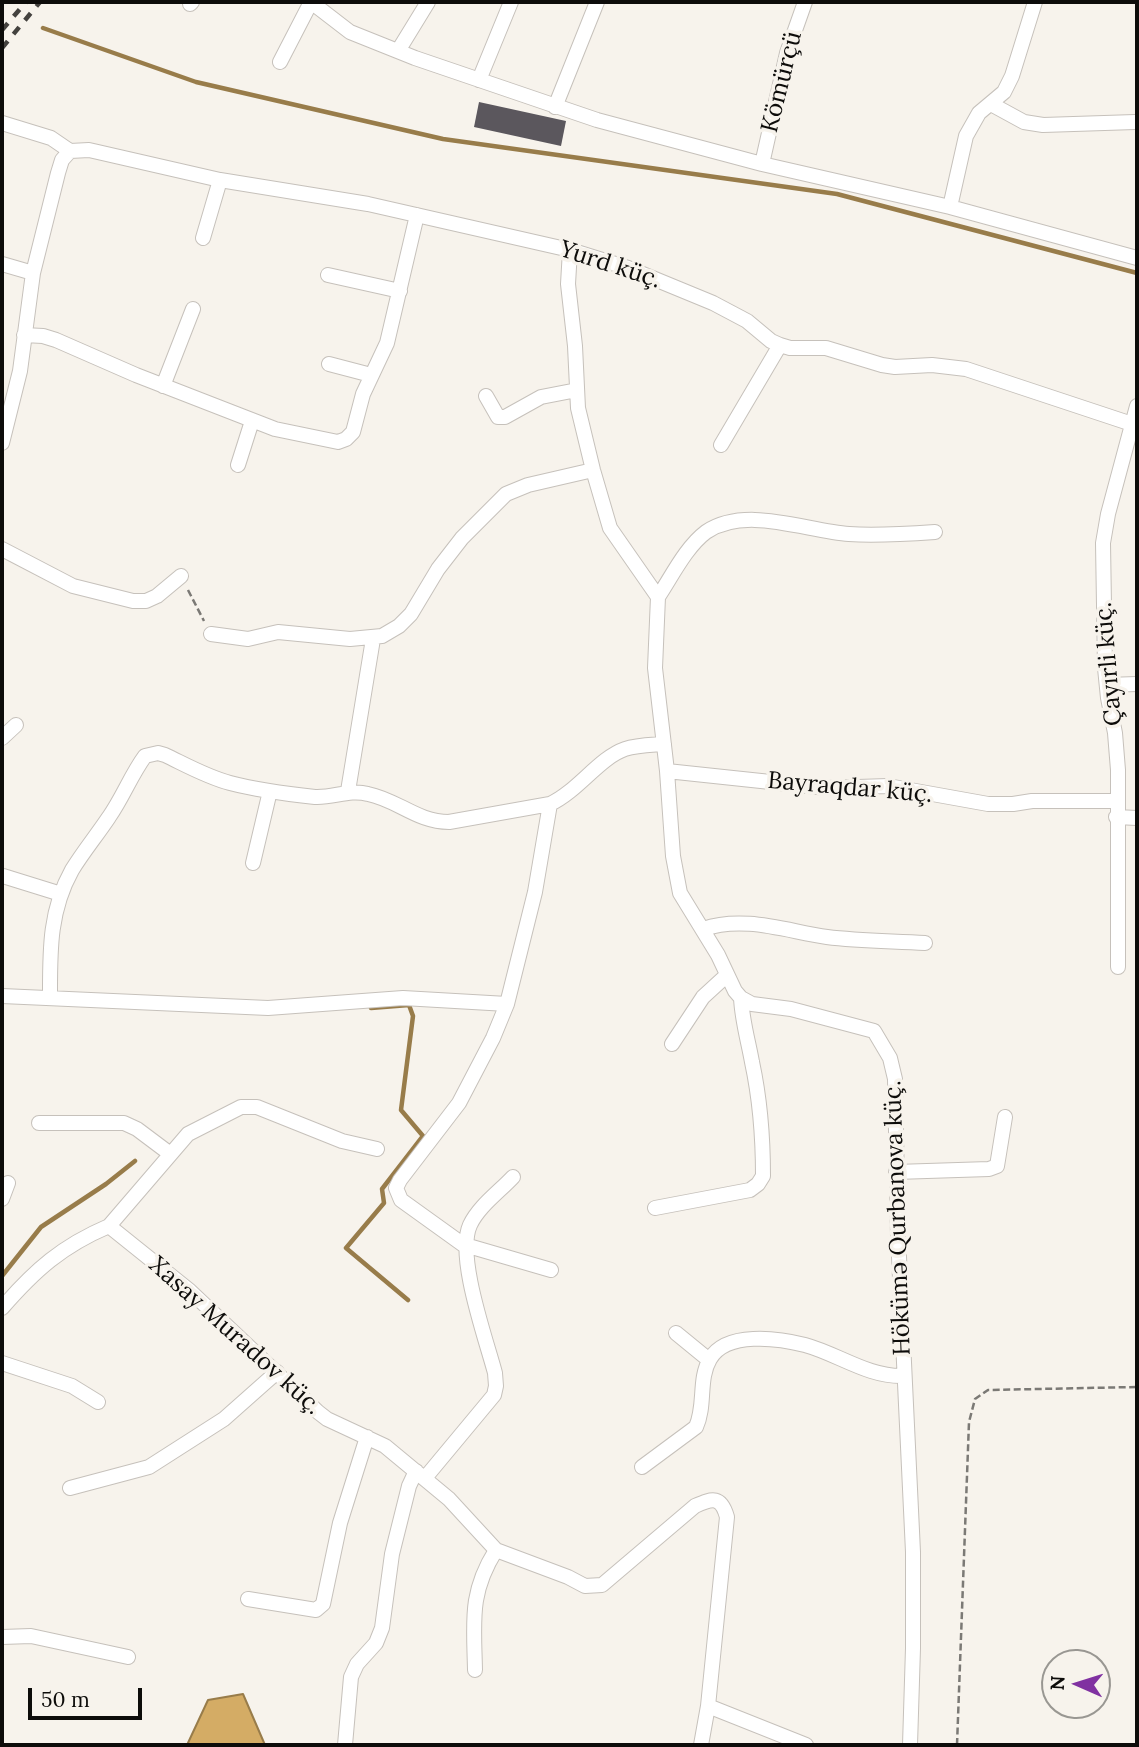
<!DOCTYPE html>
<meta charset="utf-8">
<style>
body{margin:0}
#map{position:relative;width:1139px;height:1747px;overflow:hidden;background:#f7f3ec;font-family:Lora,serif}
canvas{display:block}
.frame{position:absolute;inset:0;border:4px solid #0d0c0a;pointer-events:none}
.north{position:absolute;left:1041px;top:1649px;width:70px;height:70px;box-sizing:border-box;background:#f7f3ec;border:2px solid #999792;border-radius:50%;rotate:273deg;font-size:19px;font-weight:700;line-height:28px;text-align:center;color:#0d0c0a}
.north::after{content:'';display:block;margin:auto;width:24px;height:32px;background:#8031a1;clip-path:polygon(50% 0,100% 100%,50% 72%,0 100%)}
.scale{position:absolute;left:28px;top:1688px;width:114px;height:32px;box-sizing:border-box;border:4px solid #0d0c0a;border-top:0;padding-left:9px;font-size:21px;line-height:24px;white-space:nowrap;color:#0d0c0a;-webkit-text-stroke:5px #f7f3ec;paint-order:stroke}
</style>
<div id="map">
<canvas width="1139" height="1747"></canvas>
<div class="frame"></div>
<div class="north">N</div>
<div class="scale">50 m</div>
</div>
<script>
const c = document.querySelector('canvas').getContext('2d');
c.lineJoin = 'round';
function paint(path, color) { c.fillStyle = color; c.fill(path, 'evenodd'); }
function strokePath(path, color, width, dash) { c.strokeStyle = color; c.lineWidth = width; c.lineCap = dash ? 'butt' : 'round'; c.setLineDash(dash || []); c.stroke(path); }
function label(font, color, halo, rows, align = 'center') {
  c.font = font + ' Lora,serif'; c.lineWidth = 7; c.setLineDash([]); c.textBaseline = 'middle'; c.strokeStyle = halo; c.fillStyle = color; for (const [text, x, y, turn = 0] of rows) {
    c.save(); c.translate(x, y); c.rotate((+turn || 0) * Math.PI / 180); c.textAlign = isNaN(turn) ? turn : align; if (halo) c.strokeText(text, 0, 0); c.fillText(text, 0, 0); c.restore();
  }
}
const water = new Path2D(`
 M243,1694L265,1745H187L208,1700Z`);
paint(water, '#d4ac65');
strokePath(water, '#987c4a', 2);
strokePath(new Path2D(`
 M43,28L196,82L443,139L837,194L1137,273
 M371,1008L409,1005L413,1016L401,1110L423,1136L382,1189L384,1203L346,1248L408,1300
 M2,1276L41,1227L106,1184L135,1161`), '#987c4a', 4.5);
paint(new Path2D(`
 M479,102L566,121L561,146L474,127Z`), '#5b575d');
const street = new Path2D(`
 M190,4L192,2
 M398,51L428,2
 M280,62L311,2L350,32L415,58L597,120L762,164L950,207L1137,258
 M479,80L511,2
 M991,104L1024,122L1043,125L1135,122
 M555,107L597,2
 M2,123L51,138L70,151
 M70,151L89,150L220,180L368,204L570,250L628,268L713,303L747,321L771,341L780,345L790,348H826L882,365L895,367L932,365L966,369L1132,424
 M762,164L787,53L805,2
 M950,207L966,136L979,113L1004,92L1012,76L1035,2
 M203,238L220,180
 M570,250L568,284L575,346L578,408L593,470L610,528L658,597L655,668L667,771L673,856L680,893L718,955L735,991L741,998L752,1004L791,1009L874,1031L890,1058L895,1079L898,1236L913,1552V1648L910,1745
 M2,264L33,273
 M328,275L400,291
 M24,335L43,336L56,340L136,375L275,429L338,442L346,439L353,432L363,394L387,343L417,215
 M329,364L371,375
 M163,386L193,309
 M486,396L498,417H505L541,397L577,390
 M2,443L20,371L33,273L58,173L62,160L70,151
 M721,445L780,345
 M238,465L252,421
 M2,549L73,586L133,601H146L157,596L181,576
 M658,597C672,576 686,547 706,532C746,505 806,531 849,534C877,536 906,534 935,532
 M211,634L248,639L278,632L350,639L382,636L399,626L411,614L438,569L462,538L506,494L528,485L593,470
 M1107,685L1137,684
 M2,738L16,725
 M667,771L827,788L888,786L988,804H1013L1032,801H1117
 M348,791L373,639
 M1116,817L1137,818
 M253,863L270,791
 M3,876L61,894
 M703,929C744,915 786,931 827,937C859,941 893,941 925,943
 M1118,967V770L1115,733L1108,698L1105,668L1103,543L1108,514L1137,406
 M2,996L268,1008L403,998L507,1004
 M50,997C50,952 49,911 72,870C83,852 97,835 109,817C123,797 131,775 145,756L158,753L165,755C186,765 207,777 230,783C257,790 287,794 315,797C334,798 349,789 368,794C398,800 417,822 449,822L550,804C578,791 599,758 625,749C637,745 652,745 664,744
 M672,1044L703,997L727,975
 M39,1123H124L137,1129L169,1153
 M896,1172L989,1169L997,1166L1005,1117
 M2,1199L8,1183
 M655,1208L750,1190L758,1184L763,1176C763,1138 760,1099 752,1062C748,1040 742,1020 741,998
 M109,1226L188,1134L241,1107H257L342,1141L377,1149
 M465,1245L551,1270
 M465,1246L401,1200L396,1188L400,1180L459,1103L493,1038L507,1004L535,892L550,804
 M2,1308C35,1270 62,1246 109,1226L190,1291L318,1412L327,1419L385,1446L449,1499L496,1550L568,1577L585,1586L602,1585L695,1506C713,1498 721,1496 727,1517L708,1706L701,1745
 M676,1333L709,1360
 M2,1363L72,1386L98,1402
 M642,1467L696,1427C706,1405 698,1379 710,1359C726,1331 778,1338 805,1345C838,1354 868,1377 903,1376
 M425,1478L494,1395L496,1386L495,1373C486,1339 456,1256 470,1225C479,1206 499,1192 513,1177
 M70,1488L149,1467L224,1419L277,1372
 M248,1599L316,1610L323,1604L340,1523L367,1437
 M2,1637L31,1636L128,1657
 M475,1670C474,1621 469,1593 496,1550
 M708,1706L806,1745
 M345,1745L351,1677L357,1664L376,1643L382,1628L392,1554L409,1486L416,1471`);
strokePath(street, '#c6c1bb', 16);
strokePath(new Path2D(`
 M188,590L204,621
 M957,1745L969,1422L975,1399L988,1390L1137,1387`), '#7b7975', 2.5, [7, 3.5]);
strokePath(street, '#fff', 14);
strokePath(new Path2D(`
 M2,30L26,2
 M2,48L40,2`), '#44423f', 4.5, [9, 9]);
label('24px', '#0d0c0a', '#f7f3ec', [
 ["Kömürçü",782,82,-76],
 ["Yurd küç.",610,265,18],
 ["Çayırli küç.",1109,664,-95],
 ["Bayraqdar küç.",850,788,5],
 ["Hökümə Qurbanova küç.",898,1218,-92],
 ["Xasay Muradov küç.",235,1336,42]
]);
</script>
